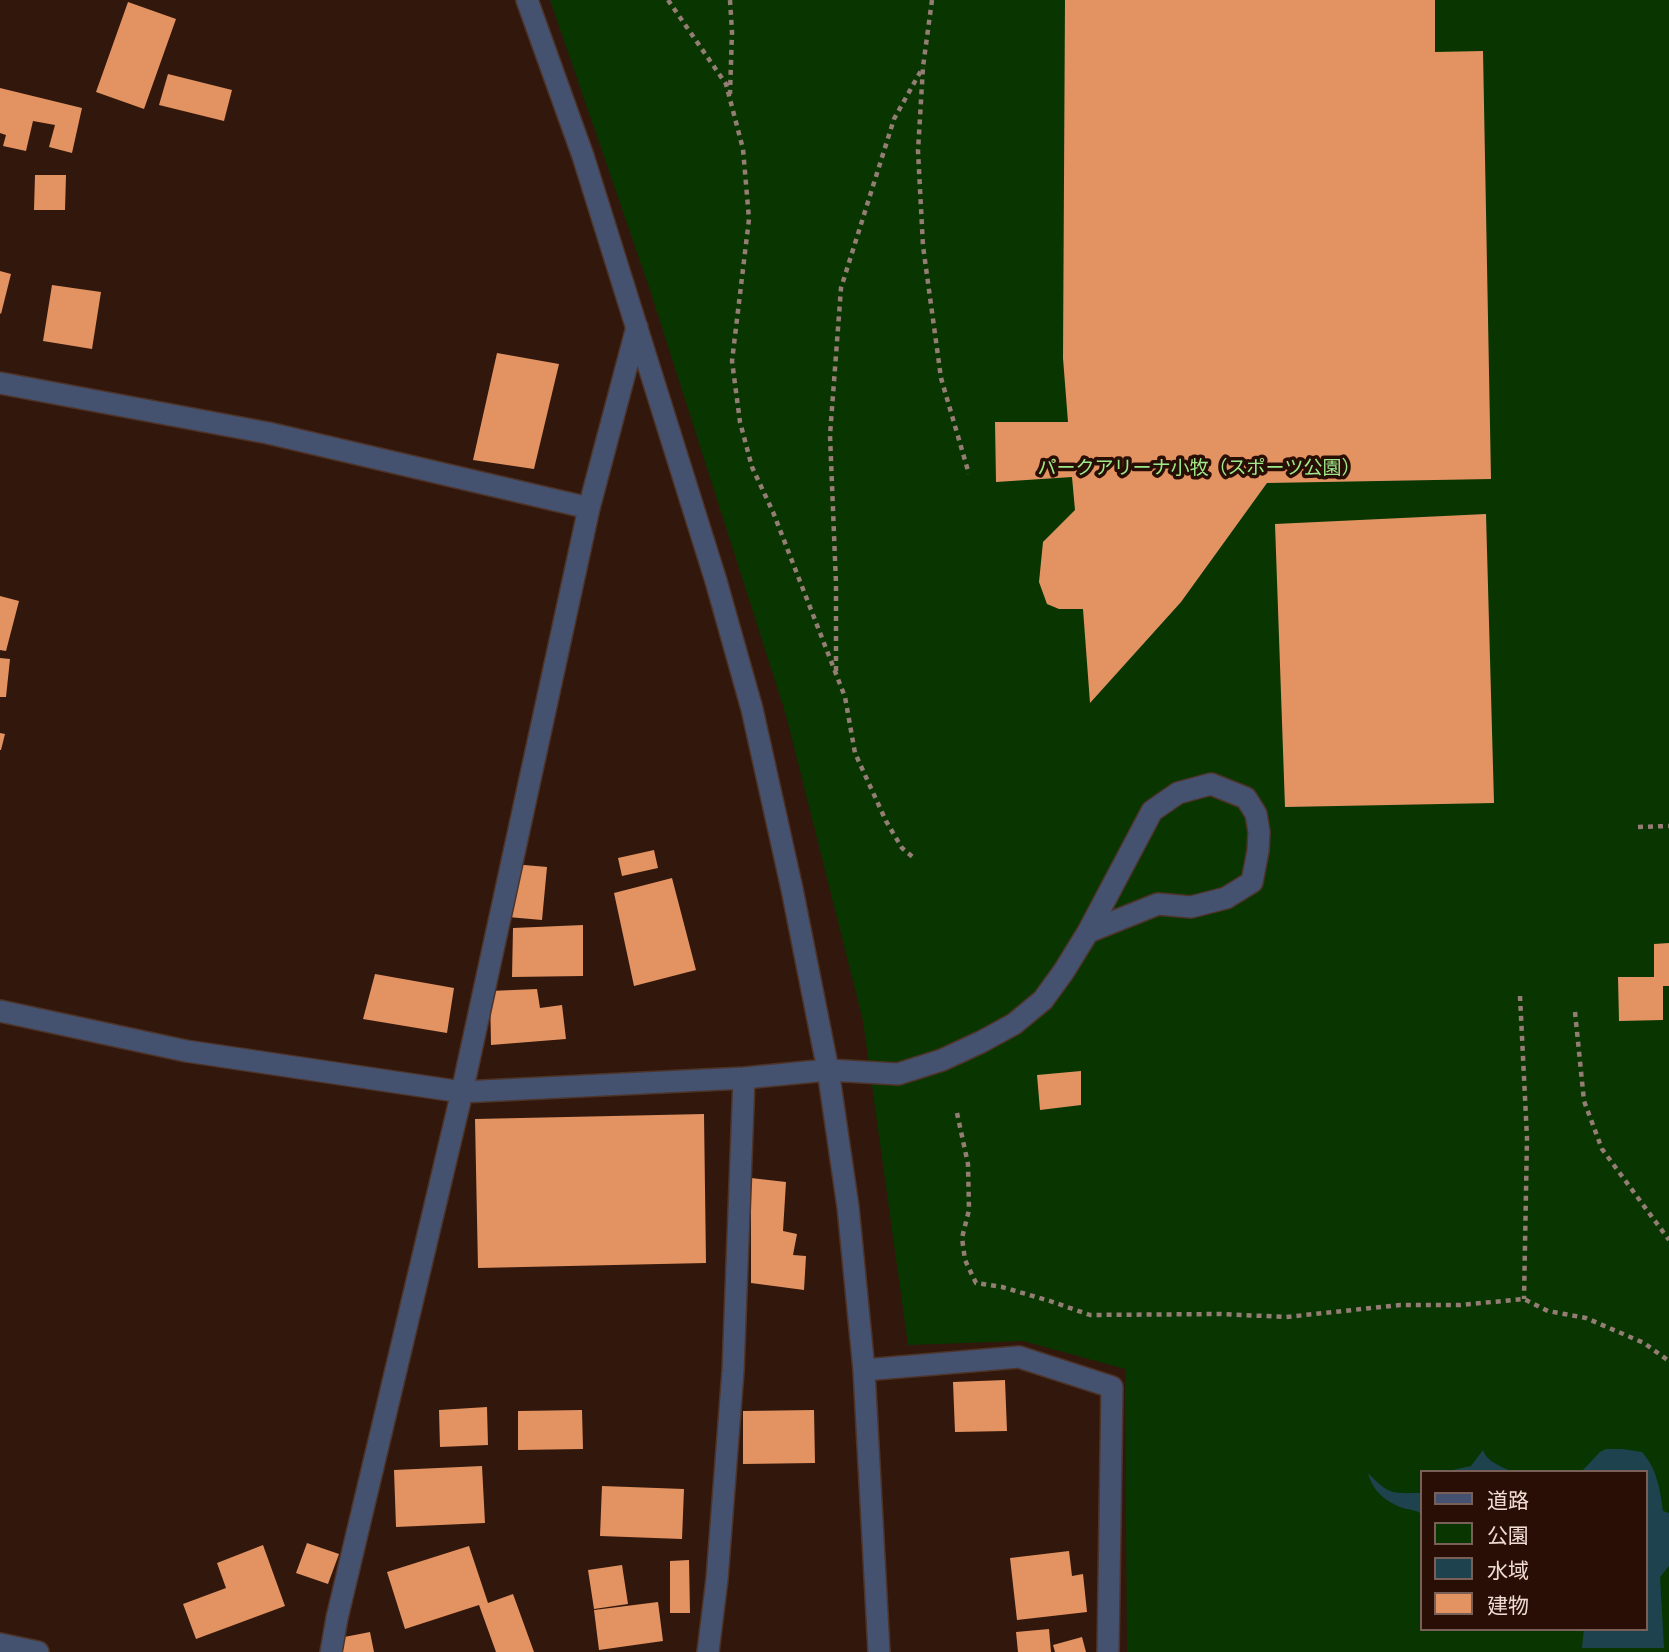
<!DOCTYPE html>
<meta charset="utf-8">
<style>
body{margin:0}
#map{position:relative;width:1669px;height:1652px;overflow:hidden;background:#32170c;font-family:Roboto,"Noto Sans JP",sans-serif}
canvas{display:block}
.legend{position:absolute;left:1420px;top:1470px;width:228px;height:161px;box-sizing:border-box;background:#280e04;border:2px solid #786058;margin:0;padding:9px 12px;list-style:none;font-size:21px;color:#f0dcd5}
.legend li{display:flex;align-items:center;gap:14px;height:35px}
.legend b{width:35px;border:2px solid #786058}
</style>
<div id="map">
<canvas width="1669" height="1652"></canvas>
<ul class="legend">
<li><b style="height:9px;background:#44516f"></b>道路</li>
<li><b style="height:19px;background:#093600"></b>公園</li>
<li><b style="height:19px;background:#1f424f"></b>水域</li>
<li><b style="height:19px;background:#e39362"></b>建物</li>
</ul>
</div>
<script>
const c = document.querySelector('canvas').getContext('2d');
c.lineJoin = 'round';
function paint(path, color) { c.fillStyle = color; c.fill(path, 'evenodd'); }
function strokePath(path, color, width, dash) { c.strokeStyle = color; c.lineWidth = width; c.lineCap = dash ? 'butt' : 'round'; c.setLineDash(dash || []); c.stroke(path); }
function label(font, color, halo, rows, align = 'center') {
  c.font = font + ' Roboto,"Noto Sans JP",sans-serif'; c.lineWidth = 7; c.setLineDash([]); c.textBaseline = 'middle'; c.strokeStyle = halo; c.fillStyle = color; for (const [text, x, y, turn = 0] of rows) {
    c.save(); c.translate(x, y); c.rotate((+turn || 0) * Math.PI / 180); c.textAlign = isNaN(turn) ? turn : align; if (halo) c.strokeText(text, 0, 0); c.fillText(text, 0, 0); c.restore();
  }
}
paint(new Path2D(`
 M550,0H1669V1652H1127L1125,1369L1023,1341L908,1345L863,1021L786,715L650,290ZM1422,1472H1646V1629H1422Z`), '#093600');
paint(new Path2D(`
 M1606,1449H1622L1642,1452C1657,1469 1660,1489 1663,1511L1669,1513V1566L1660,1577L1664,1648H1582L1584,1629H1646V1472H1581L1600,1452Z
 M1483,1450C1487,1462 1501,1466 1512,1472H1444L1471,1466Z
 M1368,1473C1390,1496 1392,1493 1422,1493V1514C1415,1509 1408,1510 1400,1507C1384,1500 1372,1490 1368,1473Z`), '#1f424f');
paint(new Path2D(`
 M1065,0H1435V52L1483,51L1491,479L1267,483L1181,602L1090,703L1083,609H1059L1047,604L1039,582L1043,542L1075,510L1072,477L996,482L995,422H1068L1063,358Z
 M128,2L176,19L144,109L96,92Z
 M168,74L232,90L224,121L159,105Z
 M0,88L82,108L72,153L49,147L55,125L33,121L26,151L3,146L6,135L0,133Z
 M35,175H66L65,210H34Z
 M0,271L11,274L1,314L0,313Z
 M52,285L101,292L92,349L43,341Z
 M497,353L559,364L534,469L473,460Z
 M1486,514L1494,803L1285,807L1275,524Z
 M0,596L19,601L6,651L0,650Z
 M0,658L10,659L6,697H0Z
 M0,733L5,734L1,750H0Z
 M654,850L658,868L622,876L618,858Z
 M513,864L547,867L542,920L508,917Z
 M672,878L696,970L634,986L614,893Z
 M583,925V976L512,977L513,928Z
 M1669,943V986H1663V1020L1619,1021L1618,977H1654V944Z
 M375,974L454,988L447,1033L363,1019Z
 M537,989L540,1008L562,1005L566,1039L491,1045L490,991Z
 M1081,1071V1105L1040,1110L1037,1075Z
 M704,1114L706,1263L478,1268L475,1119Z
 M751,1178L786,1182L783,1231L797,1234L793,1255L806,1256L804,1290L751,1283Z
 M1005,1380L1007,1431L955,1432L953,1382Z
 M487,1407L488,1445L440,1447L439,1410Z
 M582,1410L583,1449L518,1450V1411Z
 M814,1410L815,1463L743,1464V1411Z
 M482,1466L485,1523L396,1527L394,1470Z
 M602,1486L684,1489L682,1539L600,1536Z
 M307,1543L339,1554L328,1584L296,1573Z
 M263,1545L285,1606L196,1639L183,1604L226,1588L217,1563Z
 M469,1546L488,1603L513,1594L534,1652H496L479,1605L405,1629L387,1572Z
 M1069,1551L1072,1576L1083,1574L1087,1612L1017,1620L1010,1558Z
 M689,1560L690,1613H670V1561Z
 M622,1565L628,1604L594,1609L588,1570Z
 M658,1602L663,1641L599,1650L594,1610Z
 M1049,1629L1051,1652H1018L1016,1632Z
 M370,1632L374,1652H336L334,1639Z
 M1082,1637L1086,1652H1055L1053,1645Z`), '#e39362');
const minor = new Path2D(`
 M527,0L583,156L716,581L752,709L792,889L828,1070L848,1207L864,1370L879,1652
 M0,383L268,433L589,508
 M0,1011L186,1051L462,1092L744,1078L828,1070L898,1074L942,1060L981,1042L1014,1024L1043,1000L1064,971L1088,932L1152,811L1178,793L1211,784L1246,798L1256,814L1259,832L1258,851L1252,882L1226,898L1191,907L1158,904L1088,932
 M864,1370L1019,1357L1112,1387L1108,1652
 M0,1644L38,1652
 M331,1652L337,1618L462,1092L589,508L637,327
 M708,1652L717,1579L733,1371L744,1078`);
strokePath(minor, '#4d3328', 24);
strokePath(new Path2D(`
 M668,0L726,84L743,149L749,219L732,361L740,422L752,467L773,512L845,697L855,753L886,821L902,848L914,858
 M730,0L732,32L730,94
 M932,0L923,67L918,151L923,246L941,378L969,474
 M836,671V584L830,435L841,288L894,119L923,67
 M1638,827L1669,826
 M1520,996L1527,1138L1524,1299
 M1575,1012L1584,1101L1602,1149L1669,1240
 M957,1113L968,1164L969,1210L962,1238L965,1260L976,1283L1002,1287L1050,1301L1090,1315L1221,1314L1286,1317L1400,1305H1460L1524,1299L1548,1311L1586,1318L1644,1343L1669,1361`), '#947d74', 4.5, [5, 5]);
strokePath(minor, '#44516f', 21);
label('19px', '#9eea8b', '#280e04', [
 ["パークアリーナ小牧（スポーツ公園）",1199,469]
]);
</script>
